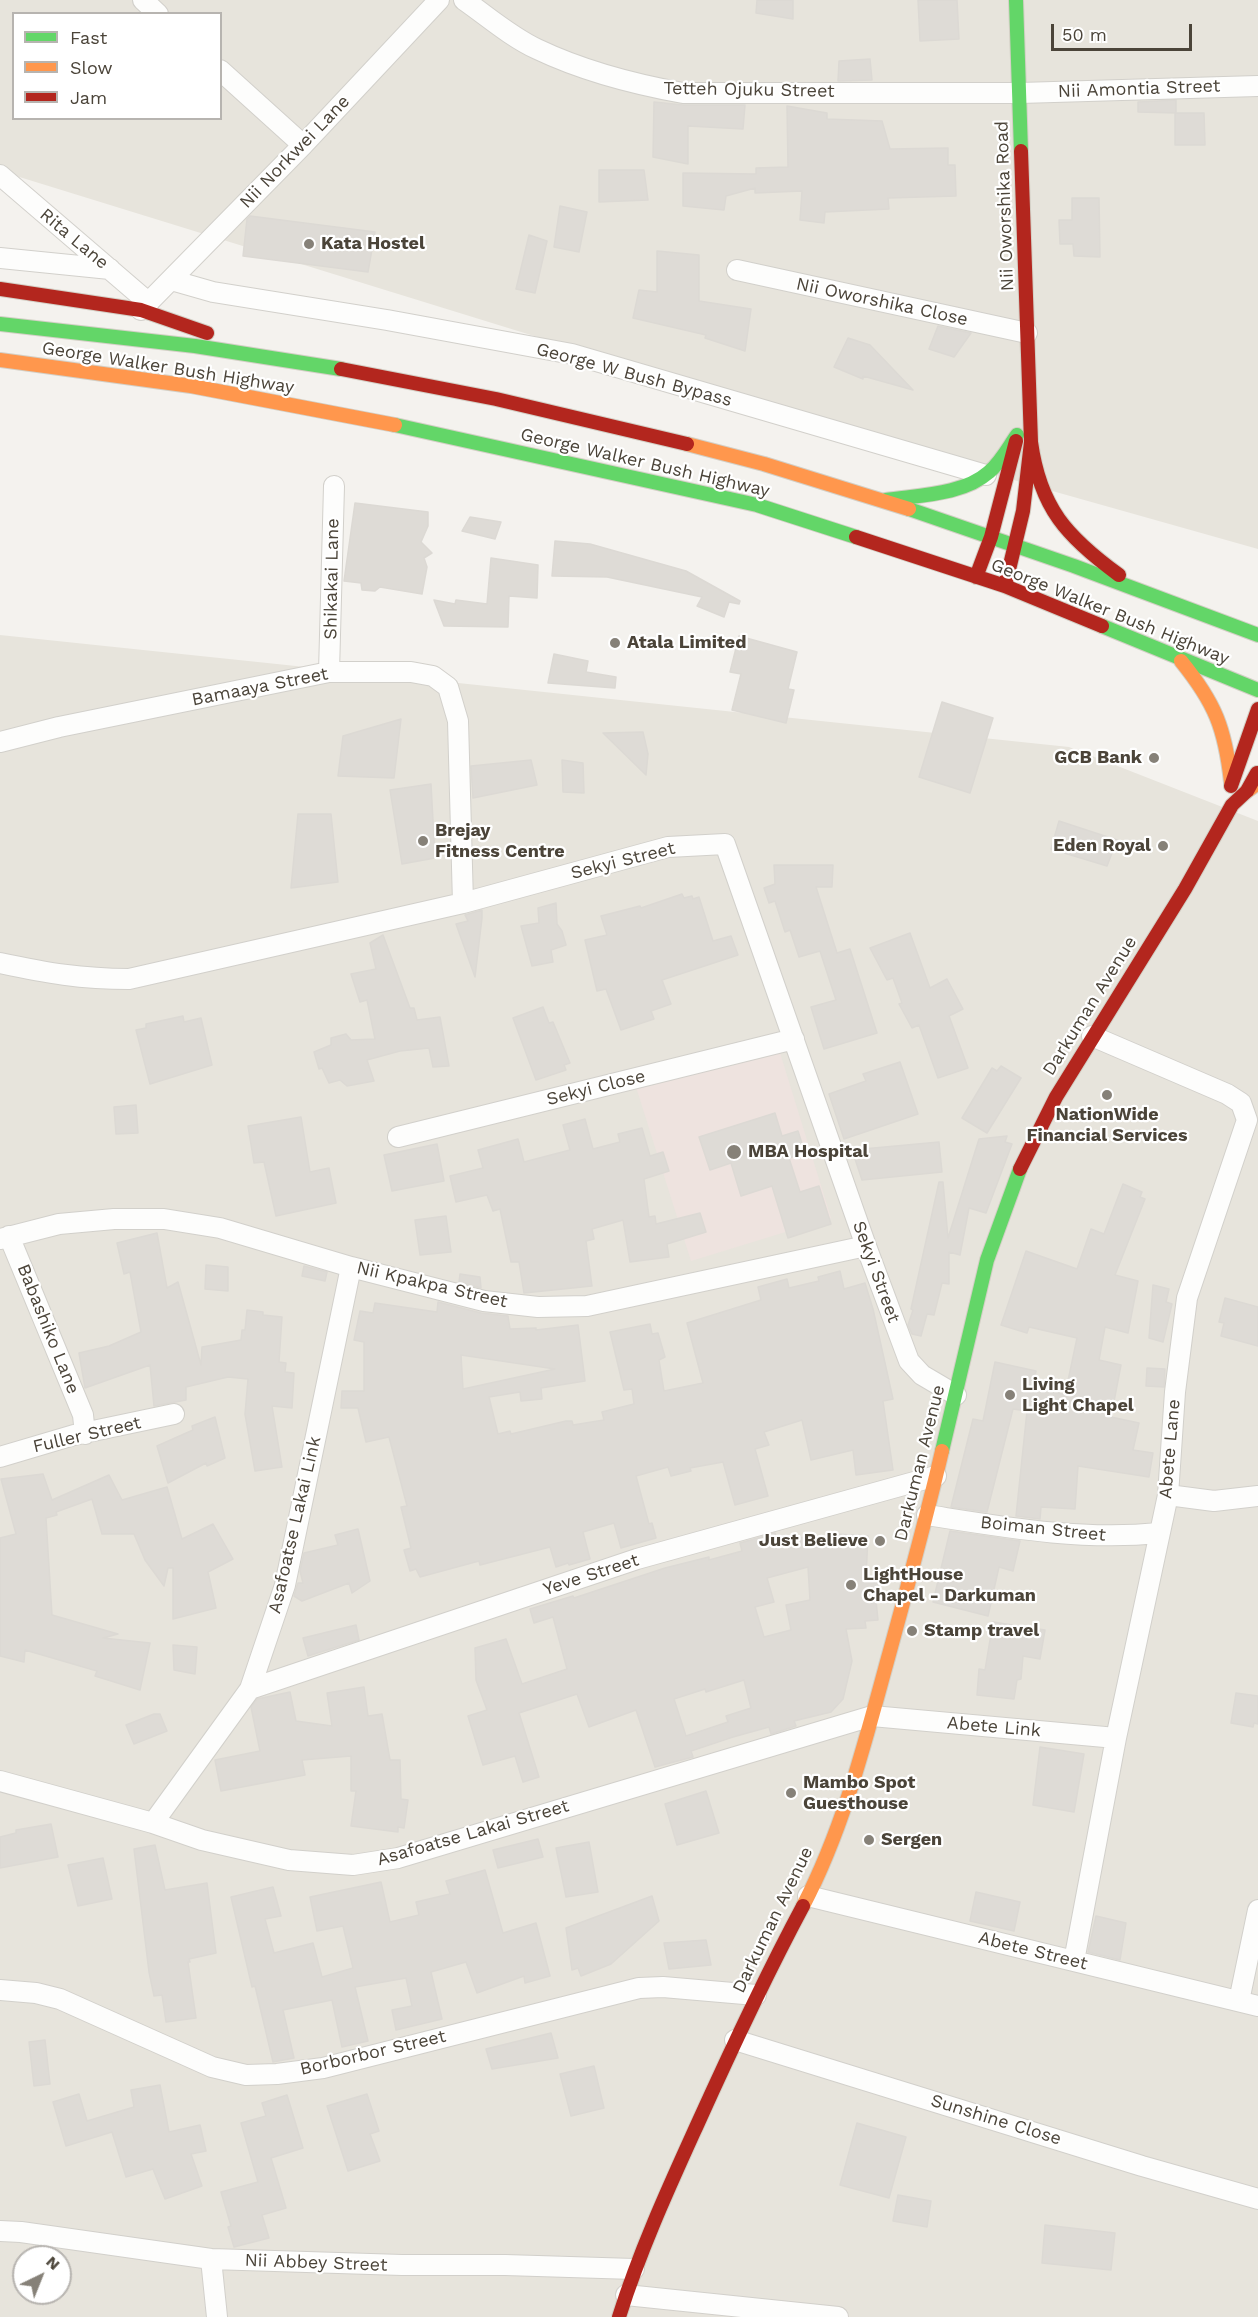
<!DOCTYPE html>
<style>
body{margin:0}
#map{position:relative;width:1258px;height:2317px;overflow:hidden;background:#f4f2ee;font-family:"Work Sans",sans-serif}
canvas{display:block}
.legend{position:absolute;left:12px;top:12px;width:210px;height:108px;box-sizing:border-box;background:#fff;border:2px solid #b7b4b0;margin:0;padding:8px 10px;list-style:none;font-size:18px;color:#4b4439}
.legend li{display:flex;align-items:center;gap:12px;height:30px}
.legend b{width:30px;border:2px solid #b7b4b0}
.north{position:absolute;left:12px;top:2245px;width:60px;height:60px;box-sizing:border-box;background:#fff;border:2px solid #b7b4b0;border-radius:50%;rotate:43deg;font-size:16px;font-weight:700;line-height:24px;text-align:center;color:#4b4439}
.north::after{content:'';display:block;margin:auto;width:21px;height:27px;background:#868178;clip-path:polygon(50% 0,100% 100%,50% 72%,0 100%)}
.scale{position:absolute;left:1051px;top:24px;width:141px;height:27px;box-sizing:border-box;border:3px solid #4b4439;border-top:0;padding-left:8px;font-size:18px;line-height:21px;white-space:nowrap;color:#4b4439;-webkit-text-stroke:4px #fff;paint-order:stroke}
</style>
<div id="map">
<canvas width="1258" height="2317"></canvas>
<ul class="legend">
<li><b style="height:8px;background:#63d668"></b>Fast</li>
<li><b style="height:8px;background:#ff974d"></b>Slow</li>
<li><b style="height:8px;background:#b3261e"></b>Jam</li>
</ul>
<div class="north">N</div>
<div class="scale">50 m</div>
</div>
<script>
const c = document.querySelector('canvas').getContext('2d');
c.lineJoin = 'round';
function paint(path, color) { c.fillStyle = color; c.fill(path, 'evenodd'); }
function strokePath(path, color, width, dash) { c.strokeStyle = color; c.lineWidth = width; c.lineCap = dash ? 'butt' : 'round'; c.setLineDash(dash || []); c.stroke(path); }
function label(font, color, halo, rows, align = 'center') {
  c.font = font + ' "Work Sans",sans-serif'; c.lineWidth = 4.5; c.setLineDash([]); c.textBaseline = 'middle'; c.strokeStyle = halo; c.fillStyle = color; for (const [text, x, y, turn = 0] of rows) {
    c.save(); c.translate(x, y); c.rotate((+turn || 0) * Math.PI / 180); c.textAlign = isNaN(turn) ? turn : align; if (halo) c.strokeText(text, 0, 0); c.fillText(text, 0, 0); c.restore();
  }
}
paint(new Path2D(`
 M0,0H1258V549L861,437L0,171ZM14,14H220V118H14Z
 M0,635L1069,747L1258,821V2317H0ZM24,2257H60V2293H24Z`), '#e7e4dc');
paint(new Path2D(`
 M777,1043L831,1218L691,1261L636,1087Z`), '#eee3df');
const building = new Path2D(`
 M757,0H793V19L756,13Z
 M918,0H957L959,39L920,41Z
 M870,59L872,80L838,81L839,61Z
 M1176,100V113L1138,112V102Z
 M654,102L683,105H745L743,129L688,126V164L653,157Z
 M787,106L827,113V119L882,121L890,149L948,148V165H955L956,196L888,198L889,209L825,212L824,223L800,220L802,191L755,193V188L726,196L724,210L683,206V173L756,174V168L788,167Z
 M1175,113H1204L1205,145H1175Z
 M599,170H644L648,200L599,202Z
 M1072,198H1099L1100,257L1074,256L1073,244H1060L1059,220H1072Z
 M560,206L587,212L579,252L554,247Z
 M250,216L375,232L368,272L243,256L247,219Z
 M529,235L547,241L535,293L516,289Z
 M657,251L699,255V301L751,309L745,351L705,338L706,335L633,318L639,290L657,292Z
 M938,326L971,333L954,357L929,349Z
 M848,338L870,345L913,390L863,376V379L834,367Z
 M355,503L428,512V526L421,542L432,553L424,558L427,567L422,594L380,587L375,591L362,590L361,583L344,581Z
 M470,517L501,522L495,539L462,531Z
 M555,541L590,544L686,571L740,601L739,604L729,602L724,617L697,606L702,597L607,577L552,576Z
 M491,558L538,565L537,598L509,596L508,627L444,626L434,600L455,604L456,600L487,604Z
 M739,636L797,652L788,689L794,690L786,723L732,710L741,674L730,672Z
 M554,654L588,661L586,672L616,677L615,688L548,683Z
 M942,702L993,718L970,793L919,777Z
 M401,719L394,778L338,776L343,736Z
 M643,732L648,754L646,775L603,733Z
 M531,760L537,785L473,798L471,766Z
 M562,760L583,763L584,793L563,792Z
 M431,784L435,858L402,864L390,790Z
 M298,814H331L338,882L291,888Z
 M1059,821L1117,840L1107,866L1051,849Z
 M774,865H833L832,887H816L837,953L850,949L877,1033L824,1049L811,1007L836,1000L820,951L799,957L790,930L785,932L775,901L769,903L764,888L775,884Z
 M682,894L684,898L692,896L693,899L699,897L713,941L731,936L738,955L662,980L671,1004L651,1011L654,1019L621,1030L606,989L597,991L585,940L607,935L601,916L640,906L641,908Z
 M556,903L557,924L562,931L566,945L551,950L553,962L532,966L521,926L539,923L538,908Z
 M482,910V918L475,977L456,924L468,921L465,915Z
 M910,933L930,988L947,979L963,1009L949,1016L968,1068L938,1078L919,1025L912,1028L899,1004L902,1003L893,978L887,980L870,948Z
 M383,935L410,1008H414L417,1020L440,1017L449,1066L433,1067L429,1048L400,1051L367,1060L374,1081L347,1086L340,1080L329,1083L322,1068L319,1069L314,1052L331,1045V1038L346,1034L351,1040L375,1039L367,1000L360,1002L351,974L376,969L370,943Z
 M543,1007L549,1023L553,1022L570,1063L564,1065L566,1070L536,1080L513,1018Z
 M183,1016L184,1022L201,1018L212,1065L150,1084L136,1030L146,1028V1024Z
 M900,1062L918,1114L844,1139L829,1094L866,1081L863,1074Z
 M1001,1066L1021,1078L987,1133L962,1118L992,1068L997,1071Z
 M136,1105L138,1133L116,1134L114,1107Z
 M775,1113L782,1136L798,1131L805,1153L789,1158L800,1192L819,1186L831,1224L788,1238L772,1186L741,1196L731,1163L710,1170L699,1137Z
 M301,1117L310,1172L329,1168L336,1203L276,1216L264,1162L254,1163L248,1126Z
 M585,1119L593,1149L620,1142L618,1134L642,1128L650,1156L663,1152L669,1171L644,1179L649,1217L655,1216L656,1224L700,1213L706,1232L667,1244L669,1257L630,1262L623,1220L592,1229L594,1239L586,1241L592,1286L524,1293L519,1262H511L500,1209L493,1211L487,1195L456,1202L450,1176L483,1168L478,1150L518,1139L524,1162L570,1150L563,1125Z
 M1007,1136L1005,1142L1012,1144L986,1213L969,1208L960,1255L949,1252V1284L942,1283L934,1315L927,1314L921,1336L912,1334L908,1325L913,1310L911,1309L939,1182H943L948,1238L979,1139Z
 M939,1142L942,1172L862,1180L852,1150Z
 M437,1144L444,1181L392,1191L384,1155Z
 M1123,1184L1142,1192L1140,1197L1145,1199L1115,1275L1138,1281L1128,1333L1105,1327L1099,1360L1121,1365L1111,1417L1139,1423L1133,1450L1153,1453L1149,1477L1078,1466L1075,1509L1041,1507L1040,1519L1016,1516L1027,1411L1013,1409L987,1512L951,1507L973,1419L983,1421L995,1362L1036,1371L1033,1385L1065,1395L1077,1338L1029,1327L1027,1333L1001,1325L1026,1251L1077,1269L1091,1229L1104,1234Z
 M446,1216L451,1252L420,1255L415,1220Z
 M157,1233L167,1288L178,1282L201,1365L202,1347L241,1340L242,1330H245L247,1310L263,1312V1315L282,1317L279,1362L286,1363L285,1372L294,1373L292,1408L272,1406L282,1467L255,1471L245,1414L248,1379L228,1377L186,1387V1400L154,1406L150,1365L85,1388L79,1353L109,1346L141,1332L130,1272L124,1274L117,1243Z
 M206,1265L228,1267V1291L205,1289Z
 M304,1266L327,1272L325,1281L302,1276Z
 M840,1271L844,1289L865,1283L873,1309L893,1399L883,1401L893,1470L856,1475L853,1450L811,1460L802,1420L764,1432L769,1445L755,1449L768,1496L735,1505L723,1462L690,1468L691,1471L671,1476L668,1467L636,1476L649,1524L652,1523L656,1538L621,1548L614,1523L583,1532L590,1559L569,1565L568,1563L556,1567L550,1547L480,1565L479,1561L420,1577L416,1569L410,1571L404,1550L411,1548L401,1507L407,1506L389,1437L366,1442L358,1408H341L342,1391H364V1342L354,1340L360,1311L373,1313L375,1303L437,1312L438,1302L481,1313L508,1316L510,1329L536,1328V1330L578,1325L585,1381L541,1388L542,1399L521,1401L520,1392L489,1397L498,1434L510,1431L511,1434L566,1421H572L573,1425L604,1420L602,1412L634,1404L632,1389L624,1390L610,1332L650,1324L652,1334L658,1333L665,1357L659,1360L664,1391L703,1383L687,1323L761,1300L758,1287L787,1279L789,1288L819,1281L818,1277ZM461,1355L555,1369L463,1389Z
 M460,1274L480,1277L481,1288L459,1282Z
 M1153,1285L1169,1289L1166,1302L1172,1304L1163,1342L1149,1338Z
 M1225,1298L1258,1307V1346L1221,1336L1224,1323L1219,1322Z
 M1147,1368L1165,1369L1164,1387L1146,1386Z
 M215,1417L225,1458L207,1466L206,1463L168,1483L157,1446L193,1430L192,1426Z
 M43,1474L52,1500L109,1475L122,1500L167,1487L182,1539L213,1524L233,1559L208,1572L216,1608L173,1619V1568H168L164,1586L145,1560L134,1534H102L92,1499L56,1512L57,1515L46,1518L52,1615L118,1634L103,1638L150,1643L140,1690L95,1676L97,1671L25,1650L24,1662L0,1656V1538L16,1534L1,1479Z
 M358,1529L370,1581L352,1593L349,1583L302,1601L294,1596L298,1583H303L300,1571L304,1553L338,1545L335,1535Z
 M950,1531L1020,1541L1013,1571L999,1567L988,1616L933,1602Z
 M775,1533L776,1537L837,1538V1534L868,1536L866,1577L878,1576L879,1590L875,1591L878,1620L865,1621L866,1628L846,1629L852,1661L843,1699L831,1712L794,1721L796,1726L771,1734L769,1727L733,1737L691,1751L693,1757L655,1767L636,1710L589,1727L577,1694L519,1713L539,1777L523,1782L515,1756L483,1765L468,1716L487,1710L476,1680L475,1648L506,1639L522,1684L567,1669L553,1617L534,1623L530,1609L573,1596L574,1598L665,1568L709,1557V1560L742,1551L740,1543ZM808,1567L810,1600L786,1605L791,1630L764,1637L755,1607L774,1602L767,1578ZM744,1680L751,1708L726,1716L728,1722L686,1736L674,1699L705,1689L706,1692Z
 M993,1622L1045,1630L1040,1659L1023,1656L1021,1679L1017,1680L1014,1699L977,1695L979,1669L985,1670Z
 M356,1625L359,1640L308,1656L303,1638Z
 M173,1645L197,1647L195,1674L174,1670Z
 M364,1687L368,1716L382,1714L390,1760H400L401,1799L408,1800L404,1828L398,1827V1832L351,1826L356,1791H351V1756L302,1760L305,1775L221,1791L215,1760L260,1751L251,1707L257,1699L290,1692L296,1721L332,1726L327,1693Z
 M1236,1693L1258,1696V1724L1254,1723L1253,1727L1231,1723Z
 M154,1714H160L167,1731L134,1744L126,1725Z
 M1040,1747L1084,1754L1074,1812L1033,1805Z
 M706,1791L719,1833L677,1845L665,1804Z
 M51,1824L58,1857L0,1868V1837L16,1833V1830Z
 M538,1839L543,1857L498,1868L493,1850Z
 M589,1842L598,1892L566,1897L556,1848Z
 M155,1845L165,1890L207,1883L216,1953L189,1959L190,1962H188L196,2018L166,2022L162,1995L154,1996L149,1972L134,1849Z
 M103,1858L112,1899L78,1906L68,1865Z
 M485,1870L503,1933L536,1923L550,1976L525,1983L524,1976L477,1993L466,1962L431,1972L442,2019L396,2030L392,2010L412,2006L406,1978L355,1987L368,2041L342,2047L332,2000L283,2010L294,2058L273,2062L255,1986L252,1987L231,1897L273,1887L281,1916L265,1919L274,1953L313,1943L322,1977L353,1968L343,1926L317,1931L310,1897L381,1882L390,1922L419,1915L416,1902L450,1894L446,1881Z
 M976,1892L1020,1902L1014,1931L970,1921Z
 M652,1896L659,1921L611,1964L581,1976L578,1968L572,1970L566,1928Z
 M1096,1916L1126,1923L1120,1960L1088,1952Z
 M706,1940L711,1965L669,1969L664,1943Z
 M551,2033L558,2058L492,2069L486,2049Z
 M45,2040L50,2084L34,2086L29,2042Z
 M594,2066L604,2108L571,2116L560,2074Z
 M160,2085L169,2132L200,2125L206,2151L191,2154L202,2186L165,2199L153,2169L126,2177L112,2132L66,2146L53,2102L79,2094L87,2121L134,2107L131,2090Z
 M367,2094L379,2131L370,2134L380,2161L348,2171L327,2106Z
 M287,2095L303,2148L271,2158L286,2208L262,2215L269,2238L234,2247L228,2227L231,2226L221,2192L258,2182L241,2123L266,2116L262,2103Z
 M857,2123L906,2137L889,2198L840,2185Z
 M898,2195L931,2201L927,2227L893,2221Z
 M1045,2225L1115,2233L1111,2270L1042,2263Z`);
paint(building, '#dedbd6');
strokePath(building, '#dcd9d4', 1.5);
const street = new Path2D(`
 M143,0L158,14
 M464,0C487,16 511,37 537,49C583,71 633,84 683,93H1020L1258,86
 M220,70L303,145
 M0,175L149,303
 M0,258L110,269
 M737,270L1027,333
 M171,280L213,292L387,320L572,354L986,475
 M141,310L303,145L439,0
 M329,672L334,486
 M0,742L59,727L329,672H411L433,676L448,687L458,721L463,903
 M0,963C47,973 81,979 129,979L463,903L668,847L725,844L866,1246L909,1361L922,1375L956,1395
 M398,1137L794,1039
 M9,1236L83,1415L85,1434
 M0,1239L59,1224L114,1219H164L220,1228L351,1267L484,1301L538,1307L587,1306L866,1246
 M0,1457L74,1435L174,1414
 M1168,1495L1214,1501L1258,1496
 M927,1515C1004,1527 1081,1541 1159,1533
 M250,1689L637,1559L936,1476
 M0,1781L153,1823L202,1840L289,1860L353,1865L398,1858L872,1716L1116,1738
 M153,1823L250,1689L285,1585L351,1267
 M808,1896L1258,2006
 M1074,1961L1116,1738L1168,1495L1175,1392L1187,1298L1247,1120L1241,1103L1227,1094L1092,1036
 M0,1990L36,1993L60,1999L212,2067L246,2075L277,2074L323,2068L639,1988L663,1987L756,1995
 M1239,2001L1258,1910
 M735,2040L1142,2166L1258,2199
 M0,2231L21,2232L211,2259L402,2265H505L634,2269
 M211,2259L217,2317
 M626,2295L838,2317`);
const fast = new Path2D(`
 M1016,0L1021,151
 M0,324L195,346L341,369
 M395,425L757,505L856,537
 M886,500C919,495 963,495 989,472C1001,462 1008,448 1017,435
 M909,509L1074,566L1258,635
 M1102,626L1258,690
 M942,1451L987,1260L1020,1169`);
const slow = new Path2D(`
 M0,360L191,386L395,425
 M687,444L764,464L909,509
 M1181,661C1215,703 1225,728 1231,782
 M1247,791L1258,783
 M803,1906C842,1831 863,1750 885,1669C905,1596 925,1524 942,1451`);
const jam = new Path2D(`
 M0,289L141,310L207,333
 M341,369L496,399L687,444
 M1031,442C1040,508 1067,537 1119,575
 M856,537L1005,586L1102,626
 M976,577L991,537L1016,441
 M1005,586L1023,511L1031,442L1021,151
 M1231,786L1258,709
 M1020,1169L1056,1097L1185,889L1232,805L1247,791L1257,773
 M619,2317C640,2250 669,2187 698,2123C731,2050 765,1977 803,1906`);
strokePath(street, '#d2d0cb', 22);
strokePath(fast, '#d3cfc5', 16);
strokePath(slow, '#d3cfc5', 16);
strokePath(jam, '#d3cfc5', 16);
strokePath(street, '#fdfdfc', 20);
strokePath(fast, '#63d668', 14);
strokePath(slow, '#ff974d', 14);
strokePath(jam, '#b3261e', 14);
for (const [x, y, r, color] of [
 [309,244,6,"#868178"],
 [615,643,6,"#868178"],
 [1154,758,6,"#868178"],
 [423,841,6,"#868178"],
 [1163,846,6,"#868178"],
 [1107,1095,6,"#868178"],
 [734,1152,8,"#868178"],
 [1010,1395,6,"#868178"],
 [880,1541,6,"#868178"],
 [851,1585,6,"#868178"],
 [912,1631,6,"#868178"],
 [791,1793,6,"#868178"],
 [869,1840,6,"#868178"]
]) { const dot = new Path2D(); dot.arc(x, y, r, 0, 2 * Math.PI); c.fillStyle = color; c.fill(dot); strokePath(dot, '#fff', 2); }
label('18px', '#4b4439', '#fff', [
 ["Nii Amontia Street",1139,89,-2],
 ["Tetteh Ojuku Street",749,90,1],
 ["Nii Norkwei Lane",295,152,-46],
 ["Nii Oworshika Road",1005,206,-92],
 ["Rita Lane",74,239,40],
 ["Nii Oworshika Close",882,302,12],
 ["George Walker Bush Highway",168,368,9],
 ["George W Bush Bypass",634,375,15],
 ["George Walker Bush Highway",645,463,13],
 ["Shikakai Lane",332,579,-89],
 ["George Walker Bush Highway",1110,612,22],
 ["Bamaaya Street",260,687,-11],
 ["Sekyi Street",623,861,-14],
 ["Darkuman Avenue",1090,1006,-58],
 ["Sekyi Close",596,1088,-14],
 ["Sekyi Street",876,1272,70],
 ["Nii Kpakpa Street",432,1285,13],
 ["Babashiko Lane",48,1329,68],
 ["Fuller Street",87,1435,-13],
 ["Abete Lane",1170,1449,-85],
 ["Darkuman Avenue",920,1463,-76],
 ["Asafoatse Lakai Link",295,1525,-77],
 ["Boiman Street",1043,1529,6],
 ["Yeve Street",591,1575,-18],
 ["Abete Link",994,1727,5],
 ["Asafoatse Lakai Street",473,1833,-16],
 ["Darkuman Avenue",773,1920,-64],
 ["Abete Street",1033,1951,14],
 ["Borborbor Street",373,2053,-13],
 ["Sunshine Close",996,2120,17],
 ["Nii Abbey Street",316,2263,2]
]);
label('bold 18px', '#4b4439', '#fff', [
 ["Kata Hostel",321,244],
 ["Atala Limited",627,643],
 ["GCB Bank",1142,758,"right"],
 ["Brejay",435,831],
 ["Fitness Centre",435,852],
 ["Eden Royal",1151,846,"right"],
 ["NationWide",1107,1115,"center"],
 ["Financial Services",1107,1136,"center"],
 ["MBA Hospital",748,1152],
 ["Living",1022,1385],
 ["Light Chapel",1022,1406],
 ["Just Believe",868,1541,"right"],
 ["LightHouse",863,1575],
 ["Chapel - Darkuman",863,1596],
 ["Stamp travel",924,1631],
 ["Mambo Spot",803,1783],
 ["Guesthouse",803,1804],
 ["Sergen",881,1840]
], 'left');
</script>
